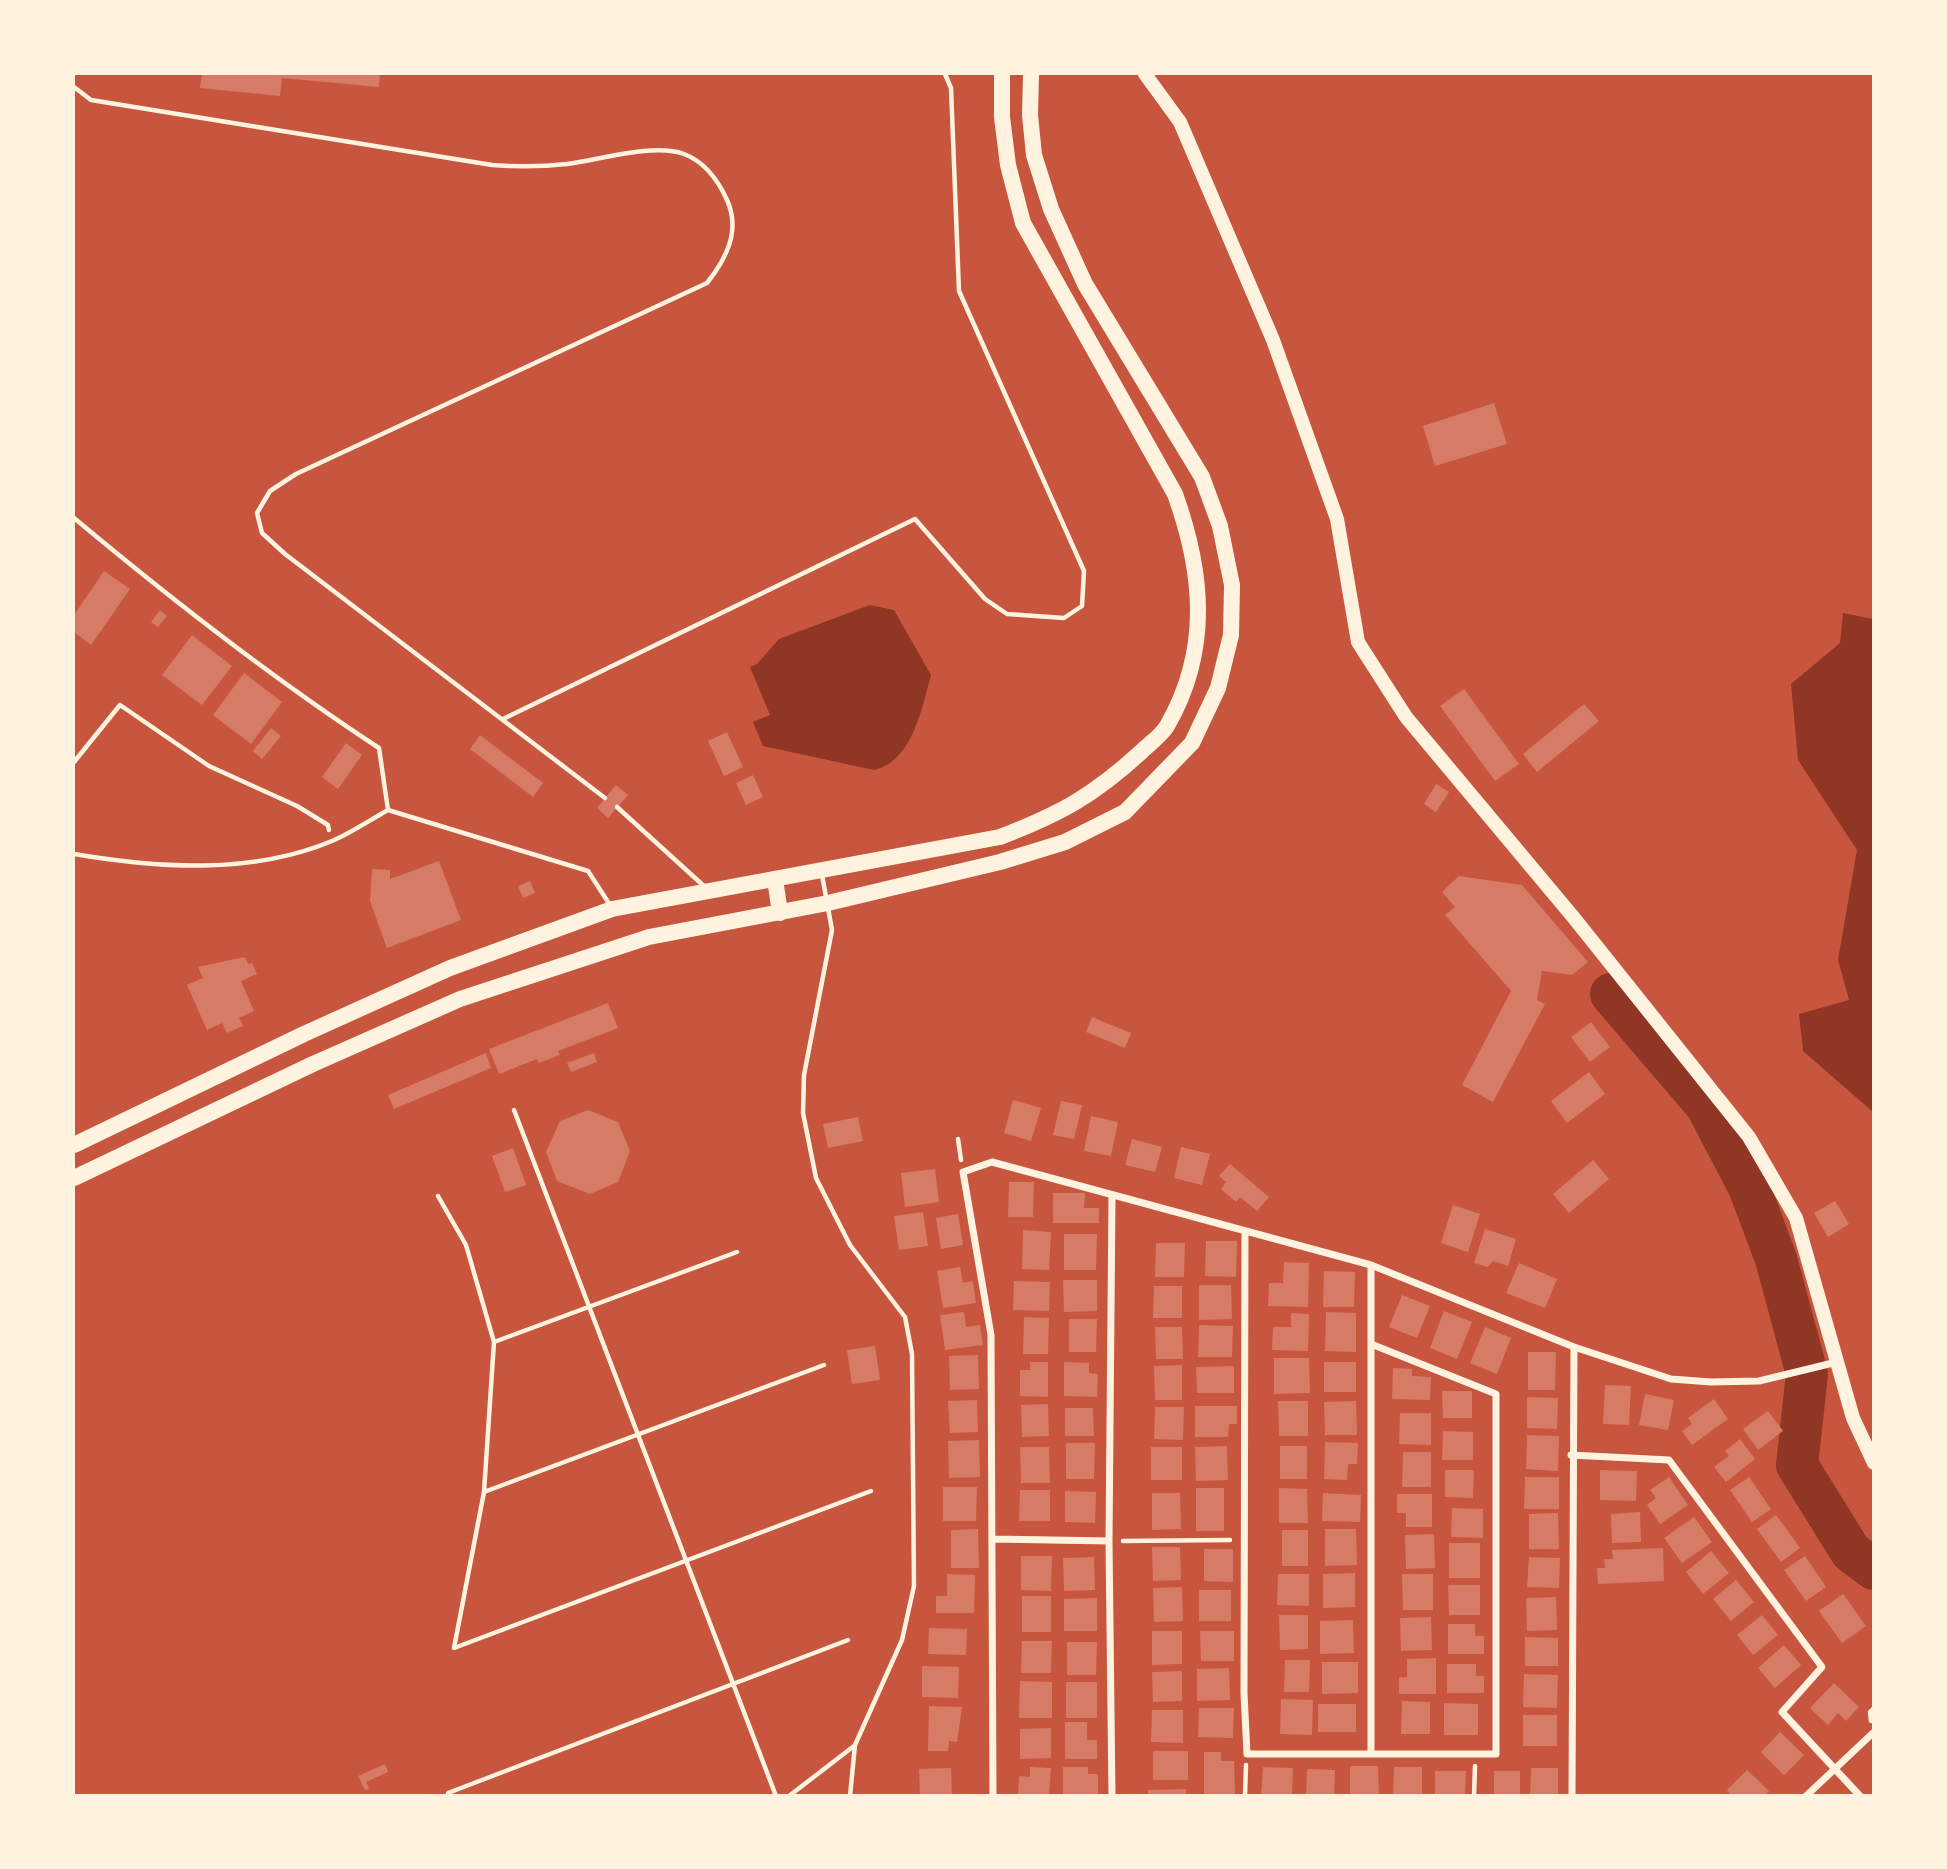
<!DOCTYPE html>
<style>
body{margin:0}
#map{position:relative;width:1947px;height:1869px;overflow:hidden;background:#c8553d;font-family:Overpass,sans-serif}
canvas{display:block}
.frame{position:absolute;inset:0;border:75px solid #fff3e0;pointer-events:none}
</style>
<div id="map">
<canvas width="1947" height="1869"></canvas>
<div class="frame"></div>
</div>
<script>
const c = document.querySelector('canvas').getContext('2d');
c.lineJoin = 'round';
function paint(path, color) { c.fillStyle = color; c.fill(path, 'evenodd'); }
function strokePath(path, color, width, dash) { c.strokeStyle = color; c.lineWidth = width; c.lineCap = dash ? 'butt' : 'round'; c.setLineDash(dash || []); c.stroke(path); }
paint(new Path2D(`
 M870,605L894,610L931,675C922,708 912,762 874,770L763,746L753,722L770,715L750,667L757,664L779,639Z
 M1843,613L1873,619V1112L1803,1051L1799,1014L1849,1000L1838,960L1857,850L1798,760L1791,684L1840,643Z`), '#8f3625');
strokePath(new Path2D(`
 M1611,994L1706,1105L1749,1187L1776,1259L1807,1374L1797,1465L1851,1552L1874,1569`), '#8f3625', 42);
paint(new Path2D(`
 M202,74H380L379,87L282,78L280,96L200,88Z
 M1494,403L1507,444L1435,466L1423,426Z
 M104,571L130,589L91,645L74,632V615Z
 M160,610L167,616L158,627L151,622Z
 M192,635L232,666L202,705L162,675Z
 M244,673L282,702L251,744L213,715Z
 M1464,689L1519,764L1495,781L1440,706Z
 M1584,704L1599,721L1537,772L1523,754Z
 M271,728L281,736L262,759L253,751Z
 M727,732L743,767L724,776L708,741Z
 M480,735L543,783L533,797L470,749Z
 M346,743L362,755L338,789L322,777Z
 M753,775L763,797L746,805L736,783Z
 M1436,784L1449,792L1436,812L1424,804Z
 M616,785L628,795L608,818L597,808Z
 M439,861L461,920L387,948L370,901L372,869L390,870V879Z
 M1459,876L1522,885L1588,962L1572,975L1542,971L1537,1000L1545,1004L1493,1102L1462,1085L1511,991L1445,915L1455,907L1442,892Z
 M530,881L535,893L523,898L518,886Z
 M245,957L248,964L252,963L257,974L241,981L254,1011L239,1018L243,1026L227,1033L222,1023L207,1030L187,985L203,978L198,967Z
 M608,1003L618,1028L558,1051L560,1055L539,1063L537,1059L499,1074L489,1049Z
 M1092,1017L1131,1033L1125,1048L1086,1032Z
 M1591,1022L1610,1047L1590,1062L1571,1037Z
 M486,1053L491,1068L394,1109L388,1095Z
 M594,1053L597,1062L571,1072L567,1063Z
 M1589,1072L1605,1094L1567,1123L1551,1101Z
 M1013,1100L1041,1108L1031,1141L1004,1133Z
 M1061,1101L1082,1105L1074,1139L1053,1135Z
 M588,1110L618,1122L630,1151L618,1182L590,1194L557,1181L546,1152L560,1121Z
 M1091,1116L1118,1122L1111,1156L1084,1151Z
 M858,1117L863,1141L828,1148L823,1124Z
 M1132,1139L1162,1147L1155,1172L1125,1165Z
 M1181,1147L1210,1154L1202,1185L1174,1178Z
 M513,1148L526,1185L505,1192L492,1156Z
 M1593,1160L1609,1179L1569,1213L1553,1194Z
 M1230,1164L1269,1197L1257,1211L1240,1197L1236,1202L1221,1189L1226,1182L1219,1176Z
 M935,1169L939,1202L905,1207L901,1173Z
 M1009,1182H1034L1033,1217H1008Z
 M1053,1193H1085L1084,1208H1099V1223H1053Z
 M1835,1201L1849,1224L1828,1237L1814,1213Z
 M1453,1205L1480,1214L1468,1252L1441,1243Z
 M923,1212L928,1246L899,1250L894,1216Z
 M958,1214L963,1245L941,1249L936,1218Z
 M1485,1229L1516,1239L1508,1266L1493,1261L1488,1267L1474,1263Z
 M1023,1230L1051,1232L1049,1270L1022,1269Z
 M1064,1234H1097L1096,1270H1064Z
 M1206,1241H1237L1236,1277L1205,1276Z
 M1156,1243H1185L1184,1277H1155Z
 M1284,1262L1309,1263L1308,1307L1268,1306L1269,1283H1283Z
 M1519,1263L1557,1279L1545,1308L1506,1293Z
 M960,1267L963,1283L973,1281L976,1303L943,1308L937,1271Z
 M1324,1271L1355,1272L1354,1307H1323Z
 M1063,1280H1097V1311L1064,1312Z
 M1014,1281L1050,1282L1049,1311L1013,1310Z
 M1199,1285H1231L1232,1319L1199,1320Z
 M1154,1286H1182V1318H1153Z
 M1402,1295L1430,1306L1417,1338L1389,1327Z
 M1444,1311L1472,1322L1457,1359L1430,1348Z
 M964,1312L966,1327L980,1325L983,1345L945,1350L940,1315Z
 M1326,1312L1356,1313V1352L1325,1351Z
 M1291,1313L1309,1314L1308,1351L1272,1350L1273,1327H1291Z
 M1024,1317L1049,1318L1048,1354H1023Z
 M1069,1319H1097L1096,1352H1069Z
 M1199,1325L1233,1326L1232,1357H1198Z
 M1155,1327H1182L1183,1359H1156Z
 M1485,1327L1511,1338L1497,1374L1470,1363Z
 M875,1346L880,1380L852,1384L847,1350Z
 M1528,1352H1556L1555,1390H1528Z
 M978,1355L979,1389L950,1390L949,1356Z
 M1274,1358H1309L1310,1393L1274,1394Z
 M1030,1362H1048V1397L1020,1396V1370H1030Z
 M1064,1362L1089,1363V1373L1098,1374L1097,1397L1064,1396Z
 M1324,1362H1356V1392H1324Z
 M1182,1365V1400H1155L1154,1366Z
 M1234,1366V1393H1197L1196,1367Z
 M1393,1368L1412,1369V1376L1431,1377L1430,1400L1392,1399Z
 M1605,1385L1631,1386L1629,1425L1603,1424Z
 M1442,1391H1472V1418H1443Z
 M1645,1394L1674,1400L1668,1430L1639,1425Z
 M1527,1397L1558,1398L1557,1429L1527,1428Z
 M1714,1399L1728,1419L1692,1445L1682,1431L1692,1424L1688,1418Z
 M977,1400L978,1432L950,1433L948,1401Z
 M1278,1401H1308V1436H1279Z
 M1356,1401L1357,1435H1325L1324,1402Z
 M1048,1404L1049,1436L1022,1437L1021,1405Z
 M1195,1406H1237V1424H1229L1228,1437H1195Z
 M1155,1407H1184L1183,1440L1154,1439Z
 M1065,1408H1093L1094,1436H1065Z
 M1768,1411L1783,1431L1758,1450L1743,1429Z
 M1400,1413H1431V1445L1399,1444Z
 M1443,1431L1473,1432V1460H1442Z
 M1527,1435L1559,1436L1558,1471L1526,1469Z
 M1740,1439L1755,1459L1726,1482L1714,1467L1729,1456L1725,1451Z
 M979,1440L980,1477L949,1478L948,1441Z
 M1325,1442L1358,1443L1357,1464H1348L1347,1480L1324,1479Z
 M1066,1443H1095L1094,1479H1066Z
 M1227,1446L1228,1480L1196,1481L1195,1447Z
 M1280,1446H1307V1479H1280Z
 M1020,1447H1049L1050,1483H1021Z
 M1151,1447H1182V1480H1151Z
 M1403,1452H1431V1487H1402Z
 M1445,1470H1474L1473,1498L1445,1497Z
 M1600,1470L1637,1471L1636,1501L1600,1500Z
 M1525,1477H1559V1509H1524Z
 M1669,1477L1688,1505L1660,1524L1647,1505L1656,1498L1650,1490Z
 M1749,1477L1771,1509L1752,1522L1730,1490Z
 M943,1487H977L976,1521H943Z
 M1196,1488H1224V1531H1196Z
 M1279,1488L1307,1489L1308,1523H1279Z
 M1020,1490H1050V1521H1019Z
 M1065,1491L1096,1492L1095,1523L1065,1522Z
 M1152,1493H1180L1181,1529L1152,1530Z
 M1323,1493L1361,1495L1360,1522L1322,1521Z
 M1397,1494H1432V1527H1406V1513H1397Z
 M1452,1508L1483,1509V1538L1451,1537Z
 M1640,1512L1641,1542L1612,1543L1611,1514Z
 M1558,1513L1559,1549H1529V1514Z
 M1776,1515L1800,1548L1781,1562L1757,1529Z
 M1694,1517L1712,1542L1682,1563L1664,1538Z
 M978,1529L979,1568H951V1530Z
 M1325,1529H1356L1357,1565L1325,1566Z
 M1282,1530H1308V1566H1282Z
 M1434,1534L1435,1568L1406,1569L1405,1535Z
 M1449,1543H1480V1578H1449Z
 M1152,1547H1180L1181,1580L1153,1581Z
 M1663,1548L1664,1581L1598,1584L1597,1568H1605L1604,1559H1613L1612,1550Z
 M1204,1549H1233V1582L1204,1581Z
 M1711,1551L1729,1573L1703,1594L1686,1572Z
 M1021,1556H1052L1051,1591L1021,1590Z
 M1805,1556L1826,1587L1806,1601L1784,1570Z
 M1094,1557L1095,1590L1064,1591L1063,1558Z
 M1529,1557L1560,1558L1559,1588L1527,1587Z
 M1355,1573V1607L1323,1608V1574Z
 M947,1574L975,1575L974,1613H936V1596H947Z
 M1278,1574H1309V1606L1277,1605Z
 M1402,1574H1433V1610H1403Z
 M1736,1580L1754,1602L1731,1621L1713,1599Z
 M1448,1585H1480V1615H1449Z
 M1182,1587L1183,1621L1154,1622L1153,1588Z
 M1199,1590H1231V1621H1199Z
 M1843,1594L1866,1626L1842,1643L1819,1611Z
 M1022,1596H1051V1632H1022Z
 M1556,1597L1557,1630L1527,1631L1526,1598Z
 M1097,1598V1631H1064V1599Z
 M1279,1615H1308V1649L1280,1650Z
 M1762,1615L1778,1635L1753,1655L1737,1635Z
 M1431,1617L1432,1650L1401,1651L1400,1618Z
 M1353,1620L1354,1653L1320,1654V1621Z
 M1448,1624H1475V1636H1484V1654H1448Z
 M929,1628L967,1629L966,1655L928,1654Z
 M1152,1631H1182V1664L1152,1665Z
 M1200,1631H1234V1661H1201Z
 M1525,1637L1558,1638V1666H1525Z
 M1022,1641H1052L1051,1673H1021Z
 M1067,1642H1097L1096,1675H1067Z
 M1784,1645L1801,1665L1775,1688L1758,1668Z
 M1436,1658V1694H1399V1677H1407V1659Z
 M1285,1660H1310L1309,1692H1284Z
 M1322,1662H1358V1693L1322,1694Z
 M1447,1664H1476V1676H1484V1693H1447Z
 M922,1666L959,1667L958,1698L922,1697Z
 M1229,1668L1230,1700L1197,1701V1669Z
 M1182,1671V1701L1153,1702L1152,1672Z
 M1524,1674L1558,1675L1557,1708L1523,1707Z
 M1020,1681L1052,1682V1718H1019Z
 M1066,1682H1097V1718H1066Z
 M1834,1683L1859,1707L1846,1721L1838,1713L1828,1725L1810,1708Z
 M1281,1699L1313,1700L1312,1735L1280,1734Z
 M1402,1701L1430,1702V1734H1401Z
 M1444,1703L1478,1704V1735H1444Z
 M1318,1704H1356V1732H1318Z
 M929,1706L962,1707L957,1742L949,1741L948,1751H928Z
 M1199,1708H1234L1233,1738L1198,1737Z
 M1152,1710H1183V1743L1151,1742Z
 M1523,1715H1557V1746H1523Z
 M1065,1722H1087V1740H1097V1759H1065Z
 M1051,1728V1758L1020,1759V1729Z
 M1780,1732L1804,1755L1784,1775L1761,1752Z
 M1153,1751H1188V1780H1153Z
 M1204,1752H1221V1761H1234L1235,1795H1204Z
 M385,1764L388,1772L366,1782L369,1789L365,1790L358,1776Z
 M1350,1766H1378L1379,1796H1350Z
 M1030,1767L1051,1768L1049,1796H1018L1019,1776L1030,1777Z
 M1063,1767H1088V1774H1098V1796H1063Z
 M1263,1767L1293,1768L1292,1796H1261Z
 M1394,1767H1422V1796H1393Z
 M951,1768L952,1796H920L919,1769Z
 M1531,1768H1558V1796H1530Z
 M1307,1769L1335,1770L1334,1796H1306Z
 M1747,1770L1769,1791L1765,1796H1732L1727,1790Z
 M1435,1771H1466L1465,1796H1435Z
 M1494,1771H1520V1796H1494Z
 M1186,1789V1796H1148V1790Z`), '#d67c66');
strokePath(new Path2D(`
 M74,762L120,705L209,766L297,806L328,825L329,830
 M958,1139L961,1160
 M1123,1541L1230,1540
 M1871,1721L1870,1712L1874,1708
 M1245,1796L1246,1765
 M1474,1796L1475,1766`), '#fff3e0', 4.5);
strokePath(new Path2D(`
 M74,87L91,100L492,165C517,167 541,167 567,164C600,160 653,143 684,154C705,162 718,180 727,200C741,231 726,259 707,283L296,474L270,491L257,513L262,533L285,554L605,798
 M74,518C171,599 272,678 379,748L388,810
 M503,719L915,519L985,599L1007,614L1064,618L1082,606L1084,571L959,291L951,88L945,74
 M617,807L705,887
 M74,854C157,868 251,875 332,841C351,833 370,820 388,810L588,871L610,905
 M822,875L832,930L804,1075L803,1113L816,1178L850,1245L905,1317L912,1354L914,1586L902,1640L855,1745L850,1796
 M514,1110L776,1796
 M438,1196L466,1245L494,1342L484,1492L454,1648L871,1491
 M494,1342L737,1252
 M484,1492L824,1365
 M448,1793L848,1640
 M789,1796L854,1746`), '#fff3e0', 4.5);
strokePath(new Path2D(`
 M1112,1196L1109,1541L1112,1796
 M1245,1231L1244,1693L1247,1754H1496V1394L1371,1344
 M1571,1455L1669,1460L1822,1667L1782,1712L1860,1796
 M993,1539L1109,1541
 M1371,1753V1265
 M993,1796L991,1335L963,1172L992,1162L1371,1265L1574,1347L1671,1379L1711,1382L1759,1381L1837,1362
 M1572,1796L1574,1347
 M1806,1796L1874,1732`), '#fff3e0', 7);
strokePath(new Path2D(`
 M1145,74L1180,122L1273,340L1337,519L1358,642L1406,717L1574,918L1749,1137L1796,1218L1853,1418L1874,1463`), '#fff3e0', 14);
strokePath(new Path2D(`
 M775,879L780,913
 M74,1145L304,1034L450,968L612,909L1000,837C1060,814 1093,796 1141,752C1149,744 1161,736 1167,726C1211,650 1203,572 1175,494L1023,223L1008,165L1002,117V74
 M74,1178L313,1064L460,999L649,937L828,903L1000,862L1065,842L1125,812L1192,743L1218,688L1231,635L1232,585L1220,526L1202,477L1085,284L1051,209L1034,155L1030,115L1031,74`), '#fff3e0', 16);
</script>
